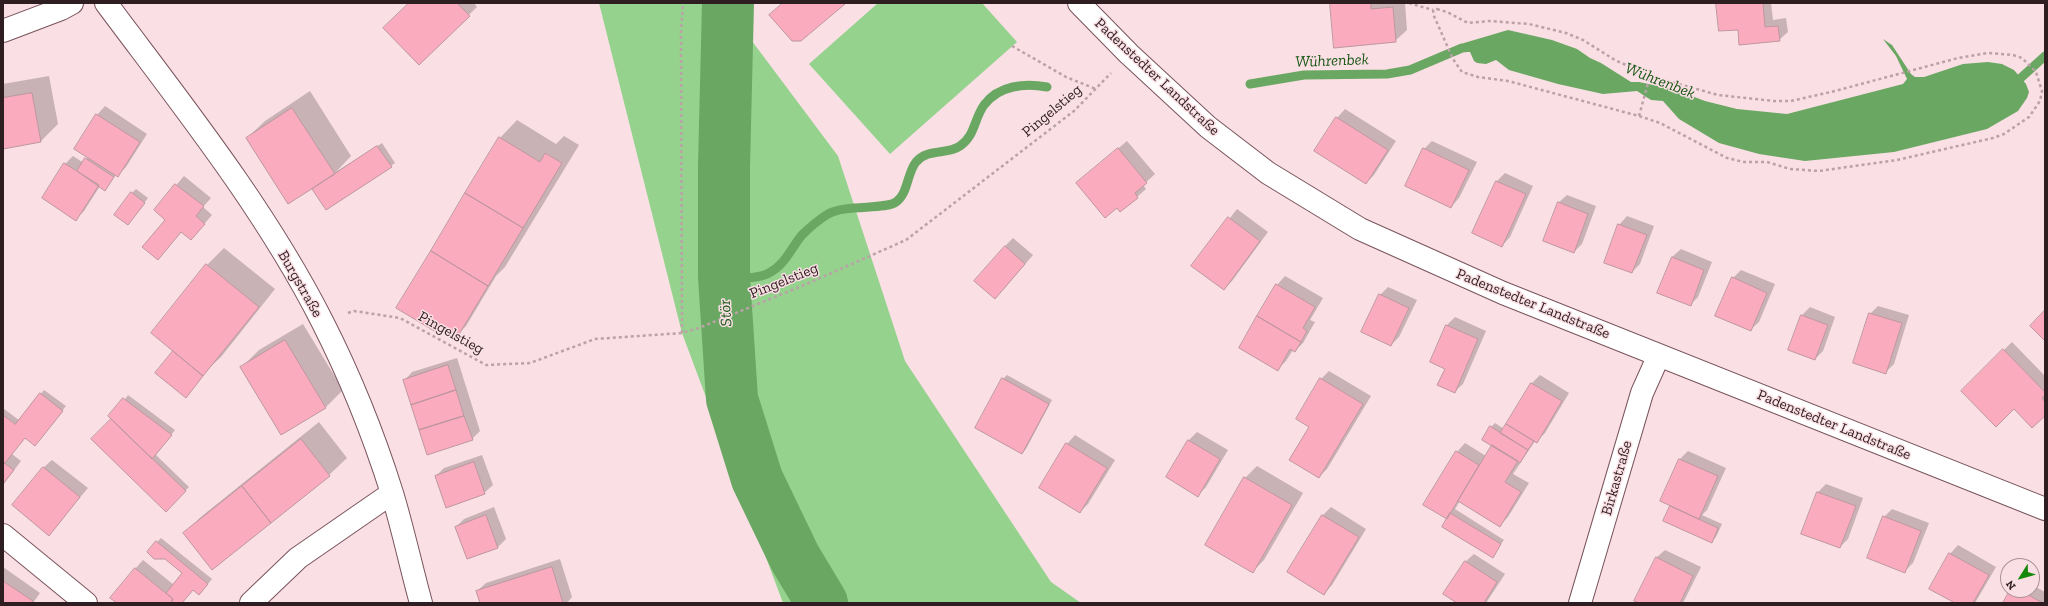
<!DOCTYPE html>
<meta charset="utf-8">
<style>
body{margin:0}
#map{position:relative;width:2048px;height:606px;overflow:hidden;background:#fadfe4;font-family:"Zilla Slab",serif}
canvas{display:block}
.frame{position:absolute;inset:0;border:4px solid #2e1e22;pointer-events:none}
.north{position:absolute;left:2000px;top:558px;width:40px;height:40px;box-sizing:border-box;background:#fadfe4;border:1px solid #a89296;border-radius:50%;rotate:233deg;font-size:11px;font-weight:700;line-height:16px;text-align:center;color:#2e1e22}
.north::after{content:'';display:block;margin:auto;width:14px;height:18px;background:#17890a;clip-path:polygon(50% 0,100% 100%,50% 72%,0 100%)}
</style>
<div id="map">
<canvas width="2048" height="606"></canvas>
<div class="frame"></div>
<div class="north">N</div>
</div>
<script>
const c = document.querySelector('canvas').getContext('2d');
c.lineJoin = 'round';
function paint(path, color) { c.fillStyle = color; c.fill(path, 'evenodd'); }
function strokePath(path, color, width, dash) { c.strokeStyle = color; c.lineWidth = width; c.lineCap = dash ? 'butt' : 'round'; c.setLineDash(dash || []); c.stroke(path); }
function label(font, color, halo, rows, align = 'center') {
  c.font = font + ' "Zilla Slab",serif'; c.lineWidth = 3; c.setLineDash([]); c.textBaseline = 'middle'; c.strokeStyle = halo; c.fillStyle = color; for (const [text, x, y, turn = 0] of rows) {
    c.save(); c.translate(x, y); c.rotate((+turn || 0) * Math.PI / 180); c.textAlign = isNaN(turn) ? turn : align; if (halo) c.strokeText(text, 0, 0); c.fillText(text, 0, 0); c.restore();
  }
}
paint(new Path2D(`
 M599,3H728V9L838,156L905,361L1051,582L1081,603H783L682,333Z
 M878,3H982L1017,42L890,154L809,64Z`), '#95d28d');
paint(new Path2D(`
 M1508,30L1552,40L1577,49L1590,58L1601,63L1631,82H1639L1673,89L1705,101L1737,109L1787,114L1903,84L1907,79L1896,56L1883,39L1892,45L1911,74L1915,77H1924L1963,64L1988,62L2002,64L2014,70L2026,84L2029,92L2027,98L2018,111L1987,129L1894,152L1805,161L1759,154L1719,143L1679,119L1663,101L1651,100L1637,91L1603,94L1558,84L1509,70L1496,60L1486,64L1477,63L1474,61L1470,52L1462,48L1464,43Z`), '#6aa763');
paint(new Path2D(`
 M411,3H474L477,7L419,63Z
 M1331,3H1405L1407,30L1395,41Z
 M1717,3H1771L1773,20L1786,18L1788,32L1779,40L1739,29Z
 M49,76L58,124L41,141L3,148V84Z
 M310,91L351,156L336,172L382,143L395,163L326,209L312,187L247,138L265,121Z
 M105,106L147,134L126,167L117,176L116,175L105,189L100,186L84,211L76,219L65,164L73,156L84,163L88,157L75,148L97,115Z
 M1345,109L1396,141L1374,175L1366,183L1337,118Z
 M517,120L556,144L564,136L579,145L505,267L496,276L466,326L458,334L442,325L436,331L500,138Z
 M1127,141L1155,174L1143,185L1146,189L1121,211L1117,206L1077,183Z
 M1432,141L1477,162L1459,198L1451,207L1424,149Z
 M1505,173L1533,186L1510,237L1502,246L1474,233L1497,181Z
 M184,176L211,198L203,207L212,215L191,239L182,231L158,259L166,219L155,210Z
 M136,189L148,198L132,219V193Z
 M1567,195L1596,206L1582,244L1574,252L1558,203Z
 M1237,209L1268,232L1232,281L1224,289L1193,266Z
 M1627,216L1654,226L1640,264L1632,272L1619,225Z
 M1013,238L1033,255L1003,290L1005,246Z
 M224,248L275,289L221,357L207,370L174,351L207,265Z
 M1681,249L1712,262L1698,297L1690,305L1672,257Z
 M1741,270L1775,284L1759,322L1750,330L1733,278Z
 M1285,276L1323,298L1310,320L1315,322L1303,343L1295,351L1293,350L1286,361L1278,369L1277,285Z
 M1388,287L1417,300L1399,337L1391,345L1380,295Z
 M1878,306L1909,315L1894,364L1886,372L1870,314Z
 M1810,307L1835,317L1823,351L1815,359L1801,316Z
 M1455,317L1486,331L1463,384L1454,392L1446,368L1431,362L1447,325Z
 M303,324L343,390L326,407L281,434L241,368L259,350Z
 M2012,342L2045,376V414L1962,391Z
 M457,358L480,431L472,439L404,381L412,372Z
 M1329,371L1371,396L1327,469L1319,477L1310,427L1321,379Z
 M1007,375L1052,400L1026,449L1022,453L1003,379Z
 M1540,375L1569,393L1545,433L1536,442L1535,441L1513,474L1529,483L1508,517L1499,526L1460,501L1455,509L1504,540L1492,557L1448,519L1457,452L1465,443L1486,456L1493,445L1491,427L1495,423L1504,429L1532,383Z
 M44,390L66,406L39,441L25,437L12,454L21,461L3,485V408L20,421Z
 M128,395L175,430L156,455L189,487L166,510L92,439L112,419Z
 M319,422L347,458L329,475L212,568L184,533L202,516Z
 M1197,432L1228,450L1206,487L1198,495L1167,477L1189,440Z
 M1075,435L1115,460L1088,504L1080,512L1067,444Z
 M1688,451L1726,468L1707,510L1702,515L1722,524L1716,537L1712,541L1665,521L1672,505L1661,501L1680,459Z
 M482,455L493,485L484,493L436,476L444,468Z
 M52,460L88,488L49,534L43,468Z
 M1257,466L1303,493L1264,560L1253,571L1245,478Z
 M1826,484L1863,498L1848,539L1840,547L1818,492Z
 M494,507L506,539L498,547L468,558L456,527L464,519Z
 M1331,507L1366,529L1332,585L1324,594L1289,572L1323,515Z
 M1892,509L1929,523L1913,563L1905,571L1884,517Z
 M161,538L212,579L203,590L193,589L181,603H177L173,599L170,603H118L135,569L143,560L174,585L184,573L157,542Z
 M1958,545L1996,567L1975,603H1957L1930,589L1950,554Z
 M1665,550L1701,567L1683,603H1641L1656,558Z
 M1474,554L1505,574L1486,603H1459L1465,562Z
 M560,559L572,597L567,603H481L477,591L486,583Z
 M3,567L40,593L33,603H3Z
 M2032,585L2045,592V603H2004L2011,590H2032Z`), '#0003');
strokePath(new Path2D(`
 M1250,84L1304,75L1387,74L1410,70L1462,48L1473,47
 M2013,85L2045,56
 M724,277C738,277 756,280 769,273C785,265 791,248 802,235C809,228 820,219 828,214C846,204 885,210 896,202C908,194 907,173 916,162C928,148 947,155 960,146C975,136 974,119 984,105C999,85 1025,83 1047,87`), '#6aa763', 9);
strokePath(new Path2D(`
 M728,3L724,166V277L732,399L757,479L795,558L822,603`), '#6aa763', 52);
const building = new Path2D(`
 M409,3H457L470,16L419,65L383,28Z
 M783,3H845V4L801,41H792L769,15Z
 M1330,3H1371V9L1393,7L1396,42L1334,48Z
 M1716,3H1763L1765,27L1778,26L1780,41L1739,45L1738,30L1719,31Z
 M32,93L41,142L3,149V98Z
 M292,108L335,174L288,204L246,138Z
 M96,114L140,142L118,177L74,149Z
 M1336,117L1388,150L1366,184L1314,151Z
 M499,137L540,162L545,153L562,163L523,228L465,193Z
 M377,146L392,167L326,210L312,189Z
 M1118,148L1147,183L1135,193L1138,198L1120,212L1117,208L1105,218L1076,183Z
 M1423,148L1469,170L1451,208L1405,186Z
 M85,158L114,177L105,191L77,171Z
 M64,163L99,185L76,221L42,198Z
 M1496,181L1526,194L1502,247L1472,233Z
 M175,184L204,206L196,216L205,224L191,240L181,232L158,260L142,247L165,220L154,210Z
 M131,192L145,203L128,225L114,215Z
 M465,193L523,228L488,286L431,251Z
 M1558,202L1588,214L1574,253L1543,241Z
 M1228,217L1260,241L1224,290L1191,266Z
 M1618,224L1647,235L1632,273L1604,263Z
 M1005,246L1025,264L995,299L974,281Z
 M431,251L488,286L458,336L441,325L436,332L396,308Z
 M1672,257L1704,270L1691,306L1657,293Z
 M206,264L259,307L203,376L151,333Z
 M1732,277L1767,293L1751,331L1715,316Z
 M1276,284L1315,307L1303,328L1307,331L1301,342L1257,316Z
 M1379,294L1409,308L1391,346L1361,332Z
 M2045,310V341L2030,326Z
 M1869,313L1902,323L1886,374L1853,363Z
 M1801,315L1828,325L1815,360L1788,350Z
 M1257,316L1301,342L1295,352L1290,349L1278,371L1239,348Z
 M1446,325L1478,339L1455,393L1437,385L1445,369L1430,362Z
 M285,340L326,408L281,435L240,367Z
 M2003,349L2045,392V395L2042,398L2045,402V416L2032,428L2014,409L1996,427L1961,391Z
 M173,351L203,376L186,398L155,373Z
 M448,365L456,390L411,405L403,380Z
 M1002,378L1049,404L1022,454L975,428Z
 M1320,378L1363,404L1319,478L1289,460L1309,427L1296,419Z
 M1531,383L1562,401L1537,443L1506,424Z
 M456,390L464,416L419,430L411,405Z
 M40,393L63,411L35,446L25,438L5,463L3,462V415L15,424Z
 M123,398L172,435L152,459L108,416Z
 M464,416L473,440L427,455L419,430Z
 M111,419L186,491L166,512L91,439Z
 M1506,424L1534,441L1528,450L1500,433Z
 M1490,426L1528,450L1520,463L1482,440Z
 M301,439L330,476L271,523L242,486Z
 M1188,440L1220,459L1198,497L1166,477Z
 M1066,443L1107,468L1080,513L1039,488Z
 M1492,445L1518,461L1505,482L1521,492L1500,527L1458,501Z
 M1456,451L1479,465L1447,519L1423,505Z
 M1679,459L1718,476L1699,519L1660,501Z
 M3,462L14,470L3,484Z
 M474,462L485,494L446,508L435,476Z
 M43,467L80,497L49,536L12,505Z
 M1244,477L1292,505L1253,573L1205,545Z
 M242,486L271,523L212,570L183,533Z
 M1817,492L1856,506L1840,548L1801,534Z
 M1670,506L1718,528L1712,543L1663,521Z
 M1450,513L1501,544L1493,558L1442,527Z
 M486,515L498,548L467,559L455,527Z
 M1322,515L1359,537L1324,595L1287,572Z
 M1883,516L1921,531L1905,573L1867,558Z
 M156,541L208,584L199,595L193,590L182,603H174L172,601L173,599L166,593L182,573L165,559H154L147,552Z
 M1949,553L1989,575L1973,603H1955L1929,589Z
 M1656,557L1693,576L1680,603H1639L1634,601Z
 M1465,561L1497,582L1484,603H1457L1443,594Z
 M552,567L563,603H480L476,591Z
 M135,568L173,599L170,603H117L110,598Z
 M3,581L33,601L32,603H3Z
 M2010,590H2019L2043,603H2003Z`);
paint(building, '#faacbe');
strokePath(building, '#be969e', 1);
const minor = new Path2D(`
 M106,3C182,105 264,207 322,321C349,374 374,436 392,493C403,529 411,567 421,603
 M1079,3L1129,54L1208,127L1268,173L1360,229L1503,293L2045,509
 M3,31L61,9L72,3
 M3,535L86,603
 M251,603L298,558L392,493
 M1580,603L1642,393L1659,355`);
strokePath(minor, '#79545d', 24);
strokePath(new Path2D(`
 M1409,3L1433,10
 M1437,9L1447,12L1468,23L1489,21L1529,24L1566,33L1583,40L1615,60L1650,76L1718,95L1774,101H1791L1835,91L1958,58L1988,53L2013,55L2022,58L2036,72L2042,91L2040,101L2029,117L2004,134L1993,138L1897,160L1819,171L1790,169L1767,162H1744L1727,158L1660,123L1639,116L1508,81L1478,77L1462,72L1453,59L1434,16L1433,10Z
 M1012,46L1066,77L1096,89
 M1639,116L1650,76
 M348,313L354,311L400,318L486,365L530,363L595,339L682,333L699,328L802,286L906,240L1074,111L1111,73
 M682,333L681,32L683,3`), '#baa2a7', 2.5, [3, 3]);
strokePath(minor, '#fff', 22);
label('15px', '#2e1e22', '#fadfe4', [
 ["Padenstedter Landstraße",1157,77,43],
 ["Pingelstieg",1052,111,-40],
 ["Pingelstieg",784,281,-22],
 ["Burgstraße",300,284,60],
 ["Padenstedter Landstraße",1533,304,22],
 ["Pingelstieg",451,333,29],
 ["Padenstedter Landstraße",1834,425,22],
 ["Birkastraße",1617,478,-74]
]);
label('italic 16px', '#195714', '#fadfe4', [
 ["Wührenbek",1332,61,-2],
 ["Wührenbek",1660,81,21],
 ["Stör",726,313,-94]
]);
</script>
